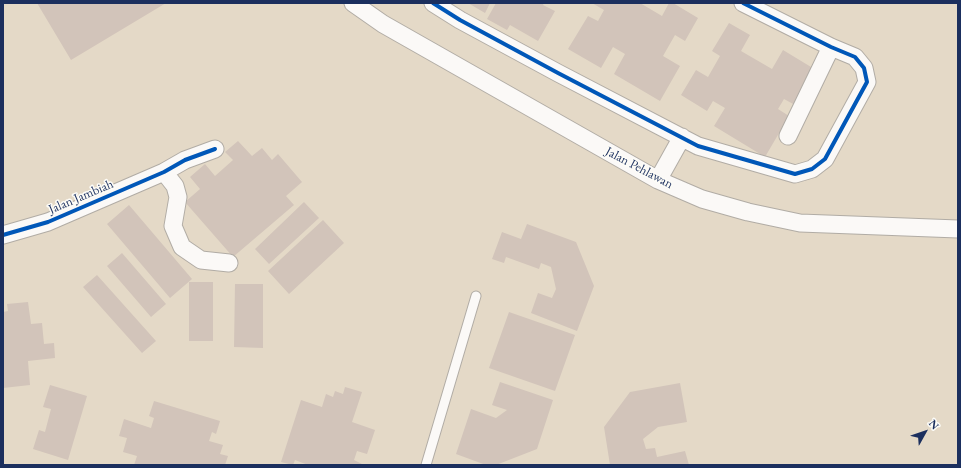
<!DOCTYPE html>
<style>
body{margin:0}
#map{position:relative;width:961px;height:468px;overflow:hidden;background:#e4d9c7;font-family:"EB Garamond",serif}
canvas{display:block}
.frame{position:absolute;inset:0;border:4px solid #1b2f5e;pointer-events:none}
.north{position:absolute;left:905px;top:412px;width:40px;height:40px;-webkit-text-stroke:3px #fdfcf7;paint-order:stroke;rotate:50deg;font-size:11px;font-weight:700;line-height:16px;text-align:center;color:#1b2f5e}
.north::after{content:'';display:block;margin:auto;width:14px;height:18px;background:#1b2f5e;clip-path:polygon(50% 0,100% 100%,50% 72%,0 100%)}
</style>
<div id="map">
<canvas width="961" height="468"></canvas>
<div class="frame"></div>
<div class="north">N</div>
</div>
<script>
const c = document.querySelector('canvas').getContext('2d');
c.lineJoin = 'round';
function paint(path, color) { c.fillStyle = color; c.fill(path, 'evenodd'); }
function strokePath(path, color, width, dash) { c.strokeStyle = color; c.lineWidth = width; c.lineCap = dash ? 'butt' : 'round'; c.setLineDash(dash || []); c.stroke(path); }
function label(font, color, halo, rows, align = 'center') {
  c.font = font + ' "EB Garamond",serif'; c.lineWidth = 3; c.setLineDash([]); c.textBaseline = 'middle'; c.strokeStyle = halo; c.fillStyle = color; for (const [text, x, y, turn = 0] of rows) {
    c.save(); c.translate(x, y); c.rotate((+turn || 0) * Math.PI / 180); c.textAlign = isNaN(turn) ? turn : align; if (halo) c.strokeText(text, 0, 0); c.fillText(text, 0, 0); c.restore();
  }
}
paint(new Path2D(`
 M37,3H166L71,60Z
 M468,3H490L485,13Z
 M496,3H544L543,5L555,11L538,41L510,25L507,30L487,19Z
 M592,3H640L662,16L669,3H673L698,18L685,41L675,35L663,56L680,66L660,101L614,74L625,54L613,47L601,68L568,49L588,16L598,21L604,10Z
 M729,23L750,35L741,51L772,69L783,50L816,70L795,105L784,99L778,109L789,116L765,157L714,126L725,108L713,101L707,111L681,95L696,70L708,77L720,56L712,51Z
 M238,141L252,156L262,148L272,160L278,154L302,182L286,196L294,205L233,257L185,202L200,189L190,177L205,164L215,176L233,160L225,152Z
 M304,202L319,218L269,264L255,249Z
 M129,205L192,279L170,298L107,224Z
 M323,220L344,243L289,294L268,271Z
 M527,224L576,242L594,286L577,331L531,313L538,293L552,298L556,289L551,267L541,263L539,269L506,257L504,263L492,259L502,232L521,239Z
 M122,253L166,304L151,317L107,266Z
 M97,275L156,341L142,353L83,287Z
 M189,282H213V341H189Z
 M235,284H263V348L234,347Z
 M28,302L31,324L42,323L44,344L54,343L55,358L28,361L30,385L3,388V312L8,311L7,304Z
 M509,312L575,335L555,391L489,368Z
 M500,382L553,400L537,449L496,465H486L456,454L471,409L496,418L507,410L492,405Z
 M680,383L687,422L658,427L643,439L646,449L655,448L657,457L685,451L689,465H610L604,427L630,392Z
 M50,385L87,396L68,460L33,449L39,430L45,432L51,409L43,407Z
 M345,387L362,392L352,422L375,430L367,454L357,451L354,460L364,465H308L295,460L293,465L281,462L301,400L322,407L326,394L333,397L335,391L343,394Z
 M154,401L220,421L216,434L212,432L209,441L223,445L220,454L228,456L225,465H134L137,456L123,452L127,438L119,436L124,419L151,428L154,418L149,416Z`), '#d2c4ba');
const service = new Path2D(`
 M426,465L476,296`);
const minor = new Path2D(`
 M353,3L383,24L658,180L702,199L748,212L800,223L958,229
 M433,3L460,20L558,73L698,146L795,174L812,169L825,159L867,82L864,68L855,57L831,47L743,3
 M788,136L831,47
 M164,172L175,186L178,197L173,226L182,247L201,260L229,263
 M658,180L682,137
 M3,235L48,222L164,172L185,160L215,149`);
strokePath(service, '#b1aca5', 11);
strokePath(minor, '#b1aca5', 19);
strokePath(service, '#fbf9f7', 9);
strokePath(minor, '#fbf9f7', 17);
strokePath(new Path2D(`
 M433,3L460,20L558,73L698,146L795,174L812,169L825,159L867,82L864,68L855,57L831,47L743,3
 M3,235L48,222L164,172L185,160L215,149`), '#0057b8', 4);
label('13px', '#1b2f5e', '#fdfcf7', [
 ["Jalan Pehlawan",639,168,28],
 ["Jalan Jambiah",81,197,-23]
]);
</script>
